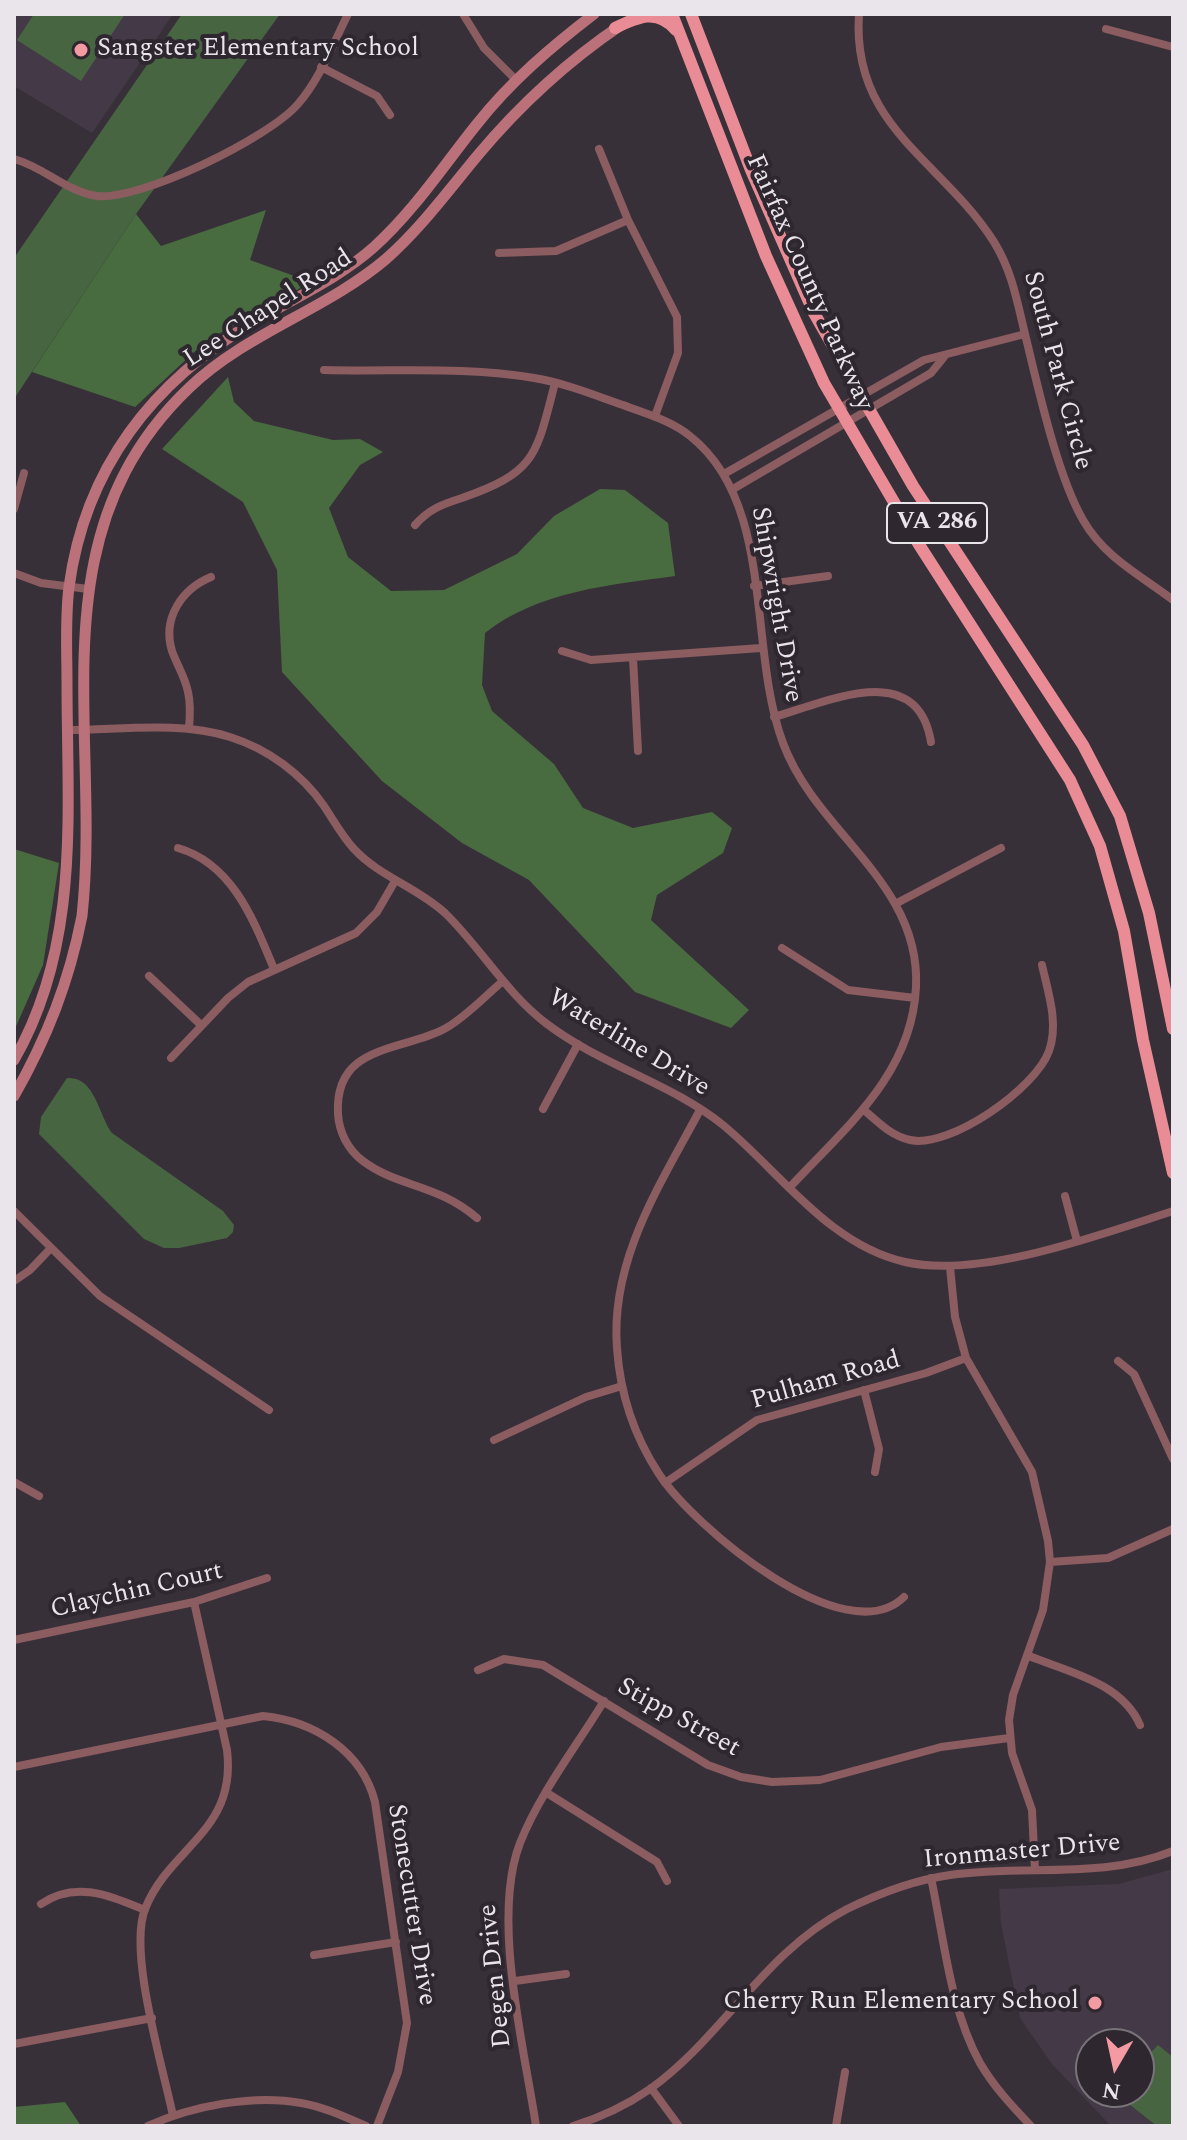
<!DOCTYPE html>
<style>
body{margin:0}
#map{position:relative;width:1187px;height:2140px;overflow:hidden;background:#383039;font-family:Spectral,serif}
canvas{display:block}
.frame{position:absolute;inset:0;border:16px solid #eae5eb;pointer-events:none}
.north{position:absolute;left:1075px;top:2028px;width:80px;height:80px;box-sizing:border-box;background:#2e272f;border:2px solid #79737a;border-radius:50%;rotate:189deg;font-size:22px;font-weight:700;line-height:32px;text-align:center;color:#eae5eb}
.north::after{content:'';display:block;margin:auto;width:28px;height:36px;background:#f49aa2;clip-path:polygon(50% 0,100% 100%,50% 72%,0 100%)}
</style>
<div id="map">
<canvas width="1187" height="2140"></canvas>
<div class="frame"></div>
<div class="north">N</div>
</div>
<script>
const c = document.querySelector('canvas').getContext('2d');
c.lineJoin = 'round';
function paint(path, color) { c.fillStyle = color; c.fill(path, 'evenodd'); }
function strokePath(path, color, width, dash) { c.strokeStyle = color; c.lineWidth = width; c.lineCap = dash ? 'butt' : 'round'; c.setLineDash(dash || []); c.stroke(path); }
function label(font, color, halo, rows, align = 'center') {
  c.font = font + ' Spectral,serif'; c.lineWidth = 8; c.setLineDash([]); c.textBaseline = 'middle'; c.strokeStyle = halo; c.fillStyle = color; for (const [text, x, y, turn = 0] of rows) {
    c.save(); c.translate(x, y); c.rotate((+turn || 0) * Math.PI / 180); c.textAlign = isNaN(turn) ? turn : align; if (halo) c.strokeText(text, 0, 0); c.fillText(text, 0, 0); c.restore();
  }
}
paint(new Path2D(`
 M14,14H173L92,133L14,86Z
 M1173,1869V2126H1111L1052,2064L1020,2018L1001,1923L999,1889L1119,1884ZM1091,2044H1139V2092H1091Z`), '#443946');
paint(new Path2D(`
 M34,14H125L81,81L17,40Z
 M182,14H280L136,214L14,399V258Z
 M67,1078C95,1076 98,1114 112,1133L223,1211L234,1225L233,1232L227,1238L179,1248H164L144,1239L39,1134L41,1117Z
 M1158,2045L1173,2057V2126H1157L1129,2104L1131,2092H1139V2065Z`), '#486542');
paint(new Path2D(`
 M266,210L250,260L311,282L206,341L135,407L32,372L136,214L161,246Z
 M228,377L234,402L254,421L333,440L360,439L383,452L360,465L329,508L348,557L391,591L444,590L517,554L554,516L600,489L625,490L668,523L675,576C610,585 538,591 485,633L482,685L492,711L554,764L583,808L633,828L712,812L732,828L723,853L657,895L651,920L749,1010L731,1028L635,992L529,880L462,843L382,781L282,672L277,570L243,502L162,449Z
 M14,849L59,863L43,965L14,1031Z
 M65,2102L81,2126H14V2107Z`), '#486b3f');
strokePath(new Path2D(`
 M463,14L484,48L516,80
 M859,14C851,127 942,160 994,242C1012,271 1017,301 1025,334C1038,387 1057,475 1083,520C1104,557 1140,575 1173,600
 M1106,29L1173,47
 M321,67L377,96L390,115
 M599,149L628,220L677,317L678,353L655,416
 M14,159C44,167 65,191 97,196C140,201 269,138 298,104C320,79 333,44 348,14
 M499,253L556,251L628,220
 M324,370C393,372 466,366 534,378C565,383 594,395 623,405C646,414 670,420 690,436C776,504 747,647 783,743C816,833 921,882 916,987C912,1074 846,1127 791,1186
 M724,474L924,360L1025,334
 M733,489L931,373L944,357
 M14,509L24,473
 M415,525C429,509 443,504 462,498C537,472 536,455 555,383
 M14,573L41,583L88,589
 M754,586L828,576
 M562,651L591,660L761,648
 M633,658L638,751
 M774,717C827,702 917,658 931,742
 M189,729C190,717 191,704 188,692C185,677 177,665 172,651C162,618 182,589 211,577
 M67,730C120,730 180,721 230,737C268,749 302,774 324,806C334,821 342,836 354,849C380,877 417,887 445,913C481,948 506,993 547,1024C601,1065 671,1083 723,1125C780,1172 829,1245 905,1262C981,1279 1099,1235 1173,1211
 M178,848C233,864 254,921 274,969
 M897,903L1001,848
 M782,948L848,990L915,998
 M149,976L201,1025
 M171,1058L228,998L248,982L356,933L377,912L395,881
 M543,1109L578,1044
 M700,1110C660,1185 610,1260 617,1348C620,1393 634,1436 659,1474C692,1525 845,1655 904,1597
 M864,1110C878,1122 891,1136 910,1140C950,1149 1036,1088 1049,1051C1059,1023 1048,992 1042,965
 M1065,1196L1077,1241
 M14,1211L100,1296L269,1410
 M477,1218C438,1184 397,1187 363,1161C348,1150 339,1132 338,1114C334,1043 403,1052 446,1028C467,1016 485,996 503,981
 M950,1267L955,1317L966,1358L1032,1472L1048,1541L1050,1562L1043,1610L1013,1695L1009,1720L1012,1753L1032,1810L1035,1870
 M14,1281L30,1270L51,1248
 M1118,1361L1134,1374L1173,1459
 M864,1390L879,1449L875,1472
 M494,1440L586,1397L622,1386
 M14,1482L39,1496
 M665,1483L757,1420L926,1373L966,1358
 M1050,1562L1108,1558L1173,1529
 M14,1640L194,1602L267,1578
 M1029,1656C1069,1672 1122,1683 1140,1725
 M478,1670L504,1659L543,1665L708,1765L741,1777L772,1782L820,1780L941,1747L1009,1738
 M14,1767L263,1716C314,1721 362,1751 375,1802L407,2023L398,2072L377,2126
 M547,1793L657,1862L667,1881
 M931,1878C944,1938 950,2009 980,2063C994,2087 1012,2106 1031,2126
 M41,1904C76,1880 110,1896 145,1910
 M314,1955L396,1942
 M515,1981L566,1974
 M14,2044L152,2018
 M651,2088L679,2126
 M173,2116C163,2067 128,1953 145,1909C170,1846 237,1832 227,1750L194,1602
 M148,2126C191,2106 254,2094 301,2103C324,2107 345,2117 366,2126
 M536,2126C524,2046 491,1918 520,1843C540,1793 576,1747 604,1701
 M573,2126C599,2118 627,2105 650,2089C722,2038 764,1952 847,1909C880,1893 914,1880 950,1875C1026,1864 1101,1880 1173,1851
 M836,2126L845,2072`), '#8b5c60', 8);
strokePath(new Path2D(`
 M14,1060C81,944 67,812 67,683C67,651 65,619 69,587C85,468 153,381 254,322C294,298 338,279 374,247C414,211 444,165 477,124C511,81 551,47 594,14
 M14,1096C47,1038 69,982 82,916C102,730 34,536 189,388C246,333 326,310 386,259C421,228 448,191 478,155C519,106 568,61 621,25`), '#bb7179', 11);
strokePath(new Path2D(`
 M672,14L766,256L824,383L918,543L1070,780L1100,846L1124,931L1143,1040L1173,1173
 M691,14L751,170L814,313L913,486L1083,745L1120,816L1149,913L1173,1029
 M615,28C638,17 657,8 676,30`), '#ea8c96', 12);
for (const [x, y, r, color] of [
 [81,50,8,"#f49aa2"],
 [1095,2003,8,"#f49aa2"]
]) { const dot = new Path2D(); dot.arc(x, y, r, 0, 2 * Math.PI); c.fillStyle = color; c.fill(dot); strokePath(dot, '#2e272f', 3); }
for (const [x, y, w] of [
 [937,523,100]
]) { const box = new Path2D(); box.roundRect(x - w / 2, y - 20, w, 40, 6); c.fillStyle = '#2e272f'; c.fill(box); strokePath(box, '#eae5eb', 2); }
label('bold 24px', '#eae5eb', null, [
 ["VA 286",937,523]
]);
label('26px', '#eae5eb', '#2e272f', [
 ["Sangster Elementary School",97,50],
 ["Cherry Run Elementary School",1079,2003,"right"]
], 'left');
label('26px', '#eae5eb', '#2e272f', [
 ["Fairfax County Parkway",808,283,66],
 ["Lee Chapel Road",269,310,-33],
 ["South Park Circle",1056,371,75],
 ["Shipwright Drive",775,605,80],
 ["Waterline Drive",628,1044,31],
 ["Pulham Road",826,1382,-16],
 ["Claychin Court",137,1592,-13],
 ["Stipp Street",678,1719,29],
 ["Ironmaster Drive",1022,1853,-5],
 ["Stonecutter Drive",410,1905,81],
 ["Degen Drive",497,1976,-96]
]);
</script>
